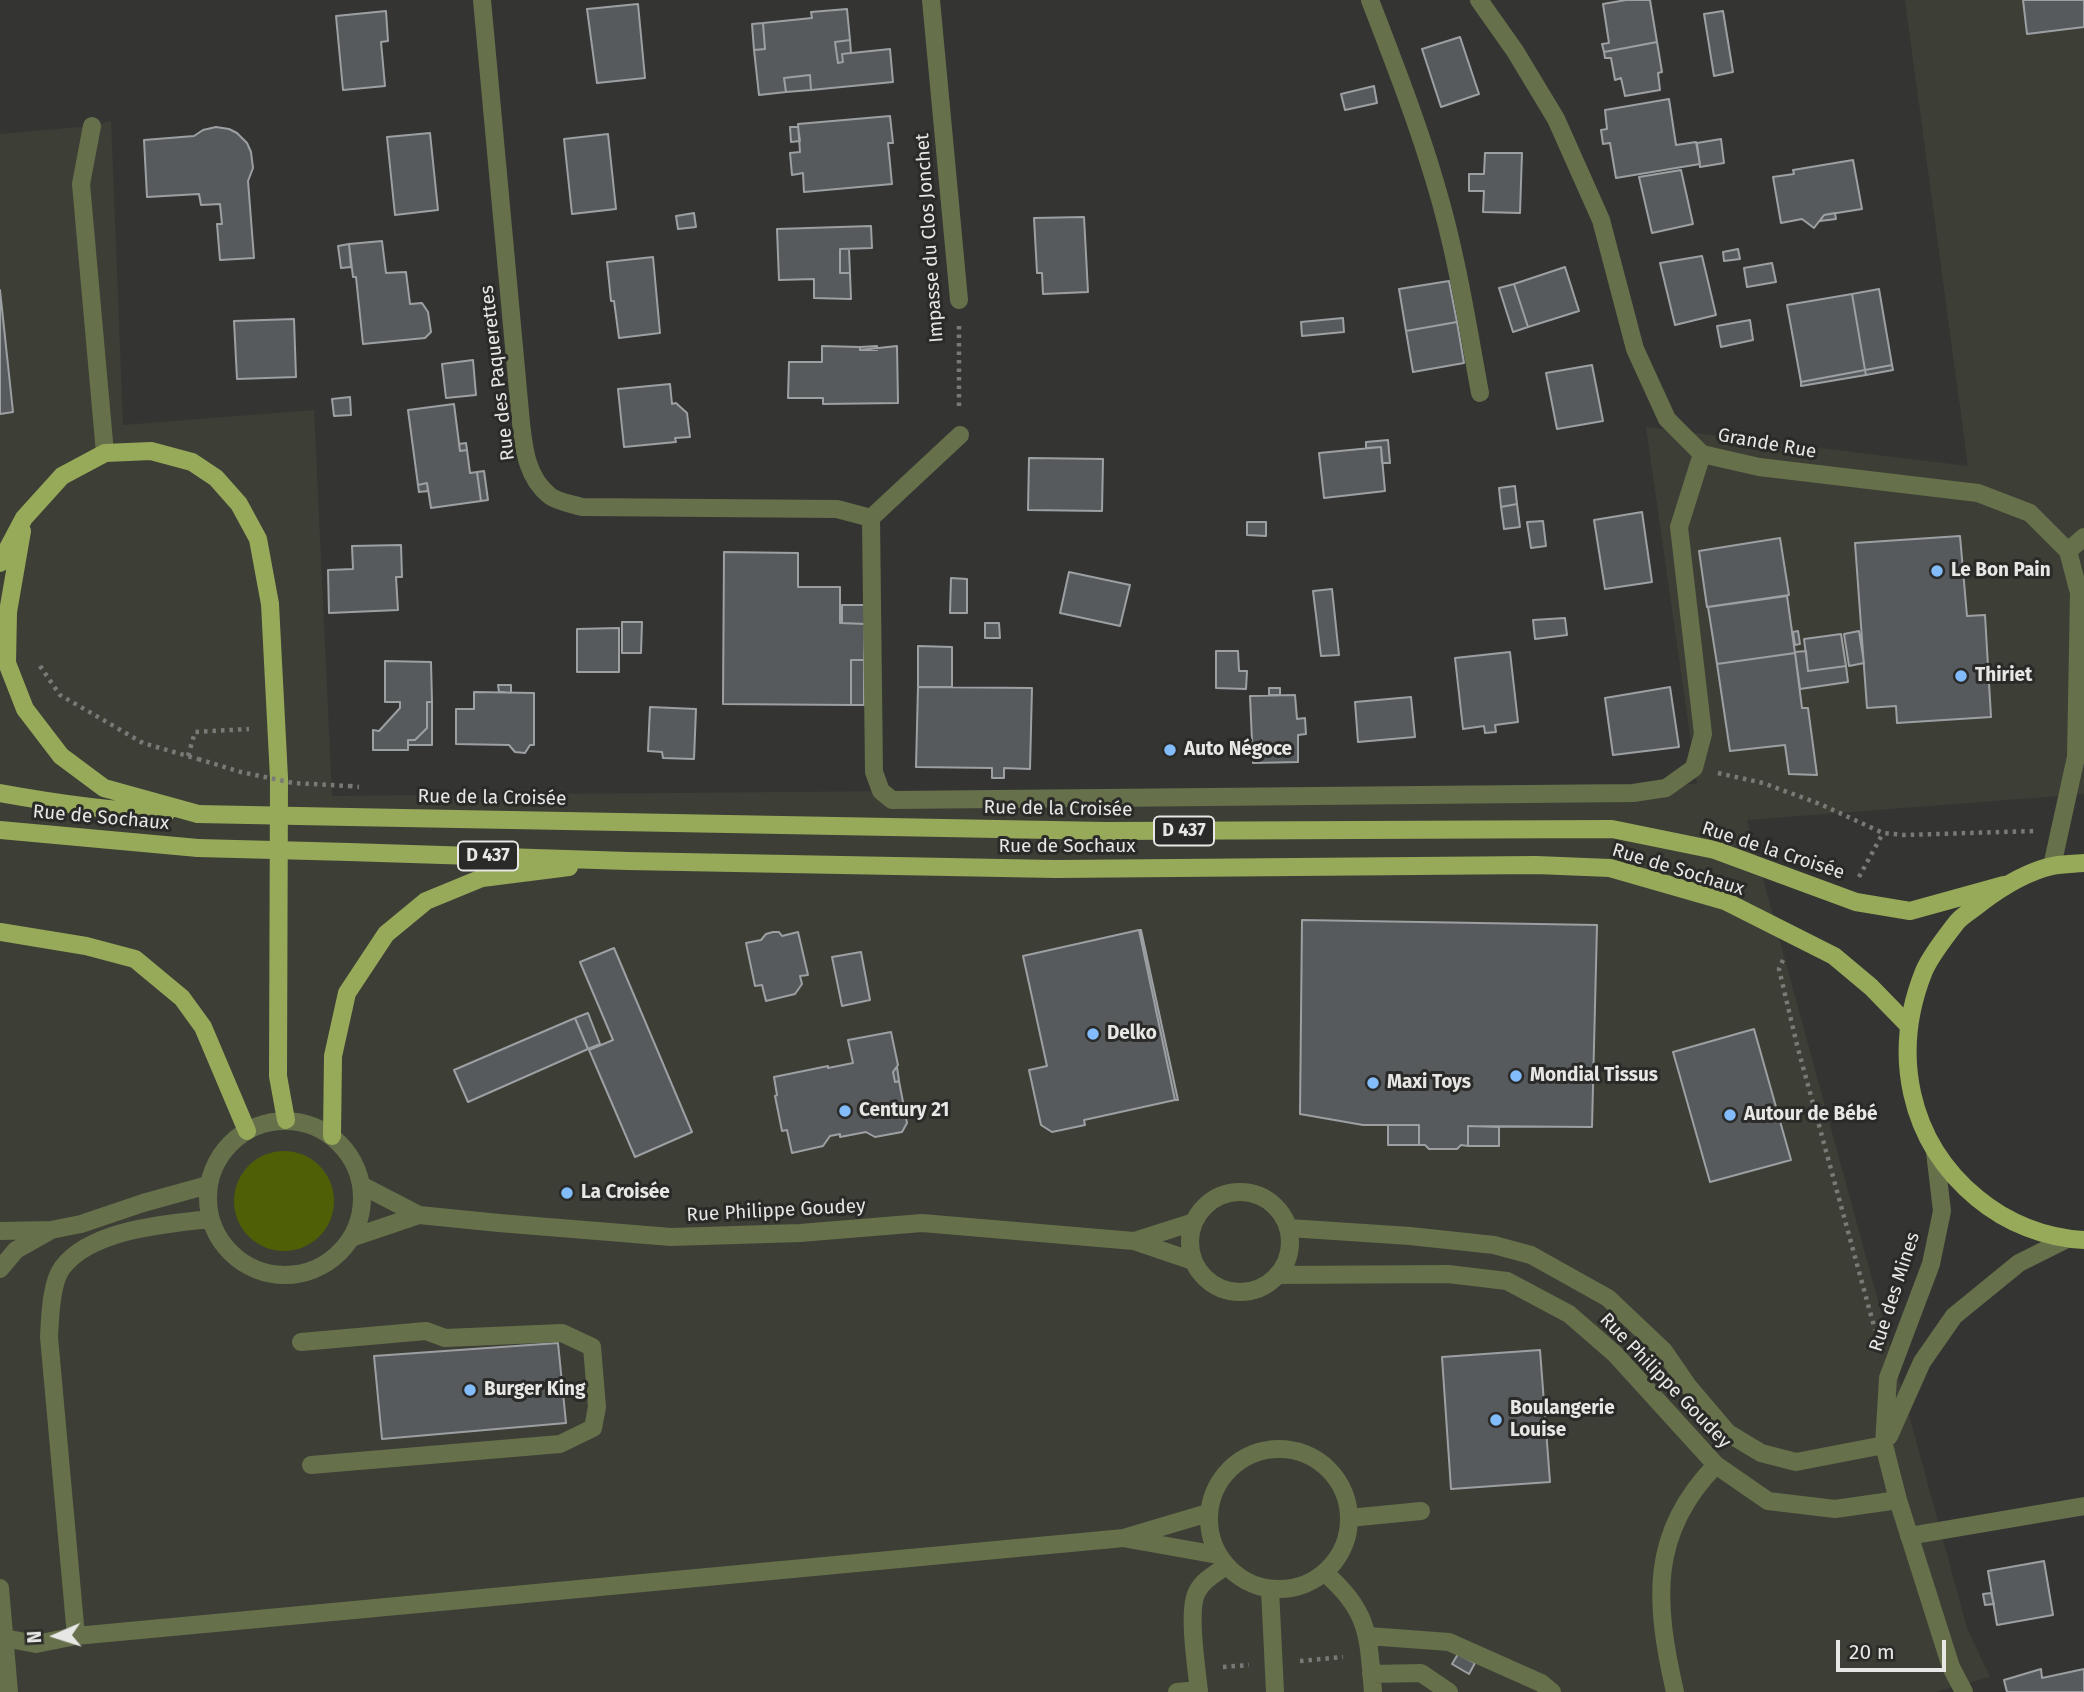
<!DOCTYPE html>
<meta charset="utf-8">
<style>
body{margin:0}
#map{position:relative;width:2084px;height:1692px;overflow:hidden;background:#343532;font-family:"Fira Sans",sans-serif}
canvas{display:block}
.north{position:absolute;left:21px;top:1601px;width:70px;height:70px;-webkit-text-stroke:5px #2a2b28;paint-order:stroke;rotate:267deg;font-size:19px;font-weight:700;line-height:28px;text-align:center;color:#e7e7e5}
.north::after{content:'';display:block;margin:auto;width:24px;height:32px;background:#e7e7e5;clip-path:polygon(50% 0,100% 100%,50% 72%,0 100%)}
.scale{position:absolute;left:1836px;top:1640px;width:110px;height:32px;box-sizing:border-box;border:4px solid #e7e7e5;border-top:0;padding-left:9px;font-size:21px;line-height:24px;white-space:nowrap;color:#e7e7e5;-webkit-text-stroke:5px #2a2b28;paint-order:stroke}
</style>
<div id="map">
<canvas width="2084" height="1692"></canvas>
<div class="north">N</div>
<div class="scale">20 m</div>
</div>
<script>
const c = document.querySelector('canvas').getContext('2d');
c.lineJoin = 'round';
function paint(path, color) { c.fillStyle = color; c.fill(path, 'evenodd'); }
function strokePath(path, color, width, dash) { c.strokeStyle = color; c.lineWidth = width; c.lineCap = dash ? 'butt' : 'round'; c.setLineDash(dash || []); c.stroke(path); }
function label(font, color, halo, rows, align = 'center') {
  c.font = font + ' "Fira Sans",sans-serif'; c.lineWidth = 6; c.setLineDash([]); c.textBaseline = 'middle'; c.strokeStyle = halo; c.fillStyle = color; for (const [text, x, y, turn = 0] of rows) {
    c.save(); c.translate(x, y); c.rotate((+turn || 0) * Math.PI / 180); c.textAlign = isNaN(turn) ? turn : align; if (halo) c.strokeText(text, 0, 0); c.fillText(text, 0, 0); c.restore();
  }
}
paint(new Path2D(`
 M1905,0H2084V794L1747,820L1967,1628L1990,1677L1935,1692H0V134L92,126L111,121L123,425L314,410L332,796L1697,784L1646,427L1968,466Z`), '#3d3f36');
paint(new Path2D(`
 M234 1201a50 50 0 1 1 100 0a50 50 0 1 1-100 0Z`), '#4f5f06');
const building = new Path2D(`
 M1626,0H1650L1657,42L1604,52L1602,44L1609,43L1603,4Z
 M2023,0H2084V27L2027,34Z
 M638,4L645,78L597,83L587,9Z
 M847,9L850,40L835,42L838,63L843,62L842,54L890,49L893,82L811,90L810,75L784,78L786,92L759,95L754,50L765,49L763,23L812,18L811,12Z
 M386,11L388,41L381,42L385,86L343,90L336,16Z
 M1723,11L1733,72L1714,76L1704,14Z
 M763,23L765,49L754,50L752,24Z
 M1460,37L1479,94L1441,107L1422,49Z
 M850,40L851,53L842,54L843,62L838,63L835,42Z
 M1657,42L1662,72L1658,73L1660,90L1625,96L1621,78L1615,80L1611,58H1605L1604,52Z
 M810,75L811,90L786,92L784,78Z
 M1374,86L1377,103L1345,110L1341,94Z
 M1669,99L1676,145L1696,142L1700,164L1616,178L1610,143L1603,144L1601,130L1607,129L1605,110Z
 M890,116L893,143H888L892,184L804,192L803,173L792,175L790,153L800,152L798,124Z
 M216,127L229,129L237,133L247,143L251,152L253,168L248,181L254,258L220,260L217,224H222L220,204L201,205L199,194L147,197L144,140L194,136L203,130Z
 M790,127H798L800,141L791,142Z
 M430,133L438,210L395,215L387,137Z
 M608,134L616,209L572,214L564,139Z
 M1721,139L1724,163L1700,167L1697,143Z
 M1485,153H1522L1520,213L1483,212L1484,191H1469V174H1484Z
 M1853,160L1862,209L1824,215L1814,228L1802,219L1781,223L1773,177L1794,174L1793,170Z
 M1681,170L1693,224L1652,233L1639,177Z
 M694,213L696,227L678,229L676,216Z
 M1835,213L1836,219L1820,221L1824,215Z
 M1084,217L1088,292L1043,294L1042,273H1037L1034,218Z
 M871,226L872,248L840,249V273H850L851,299L814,298V279L779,280L777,229Z
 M382,241L386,273L406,272L410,304L422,303L428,312L431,332L425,338L363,344L356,277H353L349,244Z
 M349,244L351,267L341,268L338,246Z
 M840,249H849L850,273H840Z
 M1738,249L1740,259L1724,261L1723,252Z
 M1702,256L1716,315L1675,325L1660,263Z
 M653,257L660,333L619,338L614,301H611L607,262Z
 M1772,263L1776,282L1747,287L1744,268Z
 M1565,267L1579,311L1528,327L1514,284Z
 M1449,281L1457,322L1406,331L1399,289Z
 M1514,284L1528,327L1513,332L1499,288Z
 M1879,289L1892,365L1865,370L1852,294Z
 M0,290L13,412L0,414Z
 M1852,294L1865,370L1801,382L1787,305Z
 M1343,318L1344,332L1302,336L1301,322Z
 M294,319L296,377L237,379L234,321Z
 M1750,320L1753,340L1721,347L1717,326Z
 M1457,322L1464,363L1413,372L1406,331Z
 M822,346L860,347V350L897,346L898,403L823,404V398H788L789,362H822Z
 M877,346V350H860V347Z
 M473,360L476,395L446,398L442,364Z
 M1592,365L1603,421L1557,429L1546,373Z
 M1892,365L1893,370L1866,375L1865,370Z
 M1865,370L1866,375L1801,386V382Z
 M670,384L672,404L676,403L687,413L690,437L675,438L676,442L624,447L618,389Z
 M350,397L351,415L334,416L332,399Z
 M454,404L460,451L467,450L470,473L477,472L481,501L431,508L427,483L418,485L408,410Z
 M1388,440L1390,463H1382L1381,447L1366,448V442Z
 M466,443L467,450L460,451L459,444Z
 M1381,447L1385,491L1324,498L1319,453Z
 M1029,458L1103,459L1102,511L1028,510Z
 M484,471L488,500L481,501L477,472Z
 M427,483L428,491L419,492L418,485Z
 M1515,486L1517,504L1501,507L1499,488Z
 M1517,504L1520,527L1504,529L1501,507Z
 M1642,512L1652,582L1605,589L1594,520Z
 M1543,521L1546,546L1531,548L1527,522Z
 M1247,522H1266V536L1247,535Z
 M1960,536L1967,616L1985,615L1991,717L1897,723L1896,706L1867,708L1855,543Z
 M1780,538L1789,595L1707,607L1699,551Z
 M401,545L402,577H396L398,610L329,613L328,570L353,569L352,546Z
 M724,552L798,553V587H840V623L865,624L864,660H851V705L723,704Z
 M1069,572L1130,585L1120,626L1060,613Z
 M951,578L967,579V613H950Z
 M1332,589L1339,655L1321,656L1313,591Z
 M1787,596L1795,653L1717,664L1708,607Z
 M842,605H865V624L842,623Z
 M1565,618L1567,635L1535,639L1533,620Z
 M622,622H642L641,653H622Z
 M985,623H999L1000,638H985Z
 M619,628V672H577V629Z
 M1798,631L1800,644L1795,645L1793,632Z
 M1859,631L1864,663L1849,666L1844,634Z
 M1841,634L1846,666L1808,671L1804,639Z
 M918,646L952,647V687H918Z
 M1216,651H1238L1239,671H1247L1246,689L1216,688Z
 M1806,651L1808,671L1846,666L1848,682L1800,689L1795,652Z
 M1510,652L1518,722L1495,725L1496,732L1485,733L1484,726L1463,729L1455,658Z
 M1795,653L1802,708H1808L1817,775L1789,774L1785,745L1730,751L1717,664Z
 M851,660H864V705H851Z
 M385,661L431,662L432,702H427V728L415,740H408V750H373V730L379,731L400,708V702H385Z
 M498,685H511V693L499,692Z
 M918,687L1032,688L1030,769L1004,768V778H992V768L916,767Z
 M1670,687L1679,747L1613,755L1605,698Z
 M1269,688H1280V695H1269Z
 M474,692L534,693V745H530L525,753L515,752L509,745L456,744V709H474Z
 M1295,695L1297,719L1305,718L1306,734L1298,735V762L1253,763L1250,696Z
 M1411,697L1415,737L1358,742L1355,702Z
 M427,702H432V745H408V740H415L427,728Z
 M650,707L696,709L694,759L663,758L662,752L648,751Z
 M1302,920L1597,925L1592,1127L1468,1126V1146L1461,1145L1457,1149H1429L1425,1145H1419V1125H1363L1300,1114Z
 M1139,930H1141L1178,1100H1175Z
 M1139,930L1175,1100L1084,1120L1085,1125L1052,1132L1041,1125L1029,1070L1047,1066L1023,956Z
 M773,932H779L782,936L798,932L808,975L800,976L802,984L795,994L766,1001L762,985L755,986L746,943L761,940L766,934Z
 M614,948L692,1132L635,1157L589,1050L613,1040L580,962Z
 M861,952L870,1000L842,1006L832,957Z
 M588,1013L600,1044L588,1049L575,1018Z
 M575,1018L588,1049L468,1102L454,1070Z
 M1754,1029L1791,1160L1710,1182L1673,1052Z
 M891,1032L898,1065L893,1072L895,1082L899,1081L907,1123L902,1132L875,1137L866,1132L840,1137V1134L830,1136L823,1146L792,1153L787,1130L782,1131L775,1096L777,1095L774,1077L828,1066V1068L853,1063L848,1040Z
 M897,1067L899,1081L895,1082L893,1072Z
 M1388,1125H1419V1145H1388Z
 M1468,1126L1499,1127V1146H1468Z
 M558,1343L566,1423L382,1439L374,1356Z
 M1540,1350L1550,1482L1451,1489L1442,1357Z
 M2044,1561L2053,1615L1997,1625L1988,1571Z
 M1991,1593L1994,1604L1985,1605L1983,1594Z
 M1458,1654L1475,1663L1469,1674L1452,1664Z
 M2041,1669L2042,1678L2084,1669V1692H2007L2004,1680Z`);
paint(building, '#575a5d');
strokePath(building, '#9da0a3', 2);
strokePath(new Path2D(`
 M959,326V408
 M40,666L60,695L143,743L198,759
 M188,756L195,732L249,729
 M1718,773L1763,783L1820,804L1883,833L1904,835L2034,831
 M349,786L359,787
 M1859,877L1883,833
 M1783,960L1779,969L1797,1045L1875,1330
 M1300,1661L1343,1657
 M1223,1667L1249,1665`), '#797a77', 4.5, [3.5, 5]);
strokePath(new Path2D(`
 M482,0L521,423C524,450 527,478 550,496C558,502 573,504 582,507L837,509L871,518
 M931,0L959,300
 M1370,0C1393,60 1417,121 1435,182C1456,251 1467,322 1480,393
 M1479,0L1515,51L1556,119L1601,220L1635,349L1667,419L1702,454L1759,467L1978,493L2030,513L2068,551L2079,593L2076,757L2052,866
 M92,126L81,184L105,453
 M871,518L874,772L881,791L892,800L1633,793L1666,788L1694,768L1703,734L1679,527L1702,454
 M871,518L960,435
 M2068,551L2084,537
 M208 1198a77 77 0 1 1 154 0a77 77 0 1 1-154 0Z
 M1935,1152L1942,1211L1931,1264L1888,1378L1884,1445L1898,1500L1951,1667L1964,1692
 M361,1185L419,1215L499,1223L671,1237L800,1233L922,1223L1134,1241L1193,1261
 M1190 1242a50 50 0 1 1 100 0a50 50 0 1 1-100 0Z
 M1289,1228L1410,1236L1494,1245L1531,1255L1608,1298L1664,1351L1688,1386L1728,1433L1761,1453L1796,1462L1884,1445
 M0,1231L51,1230L81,1224L143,1203L208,1185
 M351,1238L419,1215
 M1134,1241L1194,1222
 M0,1269L16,1250L48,1232
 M1277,1275L1448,1274L1507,1281L1569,1314L1615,1354L1716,1465L1768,1501L1835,1509L1898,1500
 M301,1342L426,1331L445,1338L562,1333L592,1347L597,1407L593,1428L560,1444L311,1465
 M1889,1436L1922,1362L1954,1316L2019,1263L2067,1239
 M1209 1519a70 70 0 1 1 140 0a70 70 0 1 1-140 0Z
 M1349,1518L1421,1511
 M1909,1536L2084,1506
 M1128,1539L1218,1555
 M1325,1573C1370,1612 1368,1636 1373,1692
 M0,1588L9,1692
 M1270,1589L1275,1692
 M76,1636L49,1337C50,1318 51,1283 62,1268C91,1229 167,1224 210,1219
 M1368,1636L1449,1642L1541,1683L1552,1692
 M4,1638L36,1644L76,1636L1124,1538L1208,1513
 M1371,1674L1421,1673L1449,1692
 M1177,1692L1199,1690
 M1199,1692C1197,1670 1187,1610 1197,1592C1203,1580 1215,1574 1226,1566
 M1675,1692C1655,1604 1648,1534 1716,1465`), '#66704b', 18);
strokePath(new Path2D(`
 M22,531L8,612L7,663L25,709L61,756L104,788L198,814
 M0,563L24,518L62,476L105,453L151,451L192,462L216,478L239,504L258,539L270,604L279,778L278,1076L286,1120
 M0,793C55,803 110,811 166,813
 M349,817L1106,831L1612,829L1715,850L1856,902L1910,911L2004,885
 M0,830L198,848
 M349,852L628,861L1055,869L1536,865L1610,868L1725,901L1834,956L1871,987L1908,1025
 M2084,863C2074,864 2062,864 2052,866C2026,872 2002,887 1982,902C1974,909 1963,915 1957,922C1946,936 1931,955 1924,971C1891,1053 1908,1141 1977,1198C2007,1223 2045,1238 2084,1240
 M0,932L86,946L135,959L182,998L203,1027L247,1131
 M332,1136L333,1056L347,993L386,934L426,901L482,878L569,867`), '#97aa5a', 18);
strokePath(new Path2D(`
 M198,759L241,772L293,783L349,786`), '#797a77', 4.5, [3.5, 5]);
strokePath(new Path2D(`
 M198,814L349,817
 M198,848L349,852`), '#97aa5a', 18);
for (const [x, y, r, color] of [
 [1937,571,7,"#83bcfb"],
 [1961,676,7,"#83bcfb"],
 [1170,750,7,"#83bcfb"],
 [1093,1034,7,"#83bcfb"],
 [1516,1076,7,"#83bcfb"],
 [1373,1083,7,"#83bcfb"],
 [845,1111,7,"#83bcfb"],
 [1730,1115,7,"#83bcfb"],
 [567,1193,7,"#83bcfb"],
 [470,1390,7,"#83bcfb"],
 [1496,1420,7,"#83bcfb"]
]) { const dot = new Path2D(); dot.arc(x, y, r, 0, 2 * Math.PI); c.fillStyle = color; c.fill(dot); strokePath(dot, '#2a2b28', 2.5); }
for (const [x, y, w] of [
 [1184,831,60],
 [488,856,60]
]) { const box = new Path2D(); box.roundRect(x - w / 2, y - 14.5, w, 29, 5); c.fillStyle = '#2a2b28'; c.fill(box); strokePath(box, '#e7e7e5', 2); }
label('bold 18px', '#e7e7e5', null, [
 ["D 437",1184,831],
 ["D 437",488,856]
]);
label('19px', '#e7e7e5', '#2a2b28', [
 ["Impasse du Clos Jonchet",930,238,-94],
 ["Rue des Paquerettes",498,373,-97],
 ["Grande Rue",1767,444,10],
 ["Rue de la Croisée",492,798,1],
 ["Rue de la Croisée",1058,809,1],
 ["Rue de Sochaux",101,818,5],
 ["Rue de Sochaux",1067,847],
 ["Rue de la Croisée",1773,851,18],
 ["Rue de Sochaux",1678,870,17],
 ["Rue Philippe Goudey",776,1211,-3],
 ["Rue des Mines",1895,1292,-72],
 ["Rue Philippe Goudey",1665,1381,46]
]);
label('bold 19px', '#e7e7e5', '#2a2b28', [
 ["Le Bon Pain",1951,571],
 ["Thiriet",1975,676],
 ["Auto Négoce",1184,750],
 ["Delko",1107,1034],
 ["Mondial Tissus",1530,1076],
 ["Maxi Toys",1387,1083],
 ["Century 21",859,1111],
 ["Autour de Bébé",1744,1115],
 ["La Croisée",581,1193],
 ["Burger King",484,1390],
 ["Boulangerie",1510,1409],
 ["Louise",1510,1431]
], 'left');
</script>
